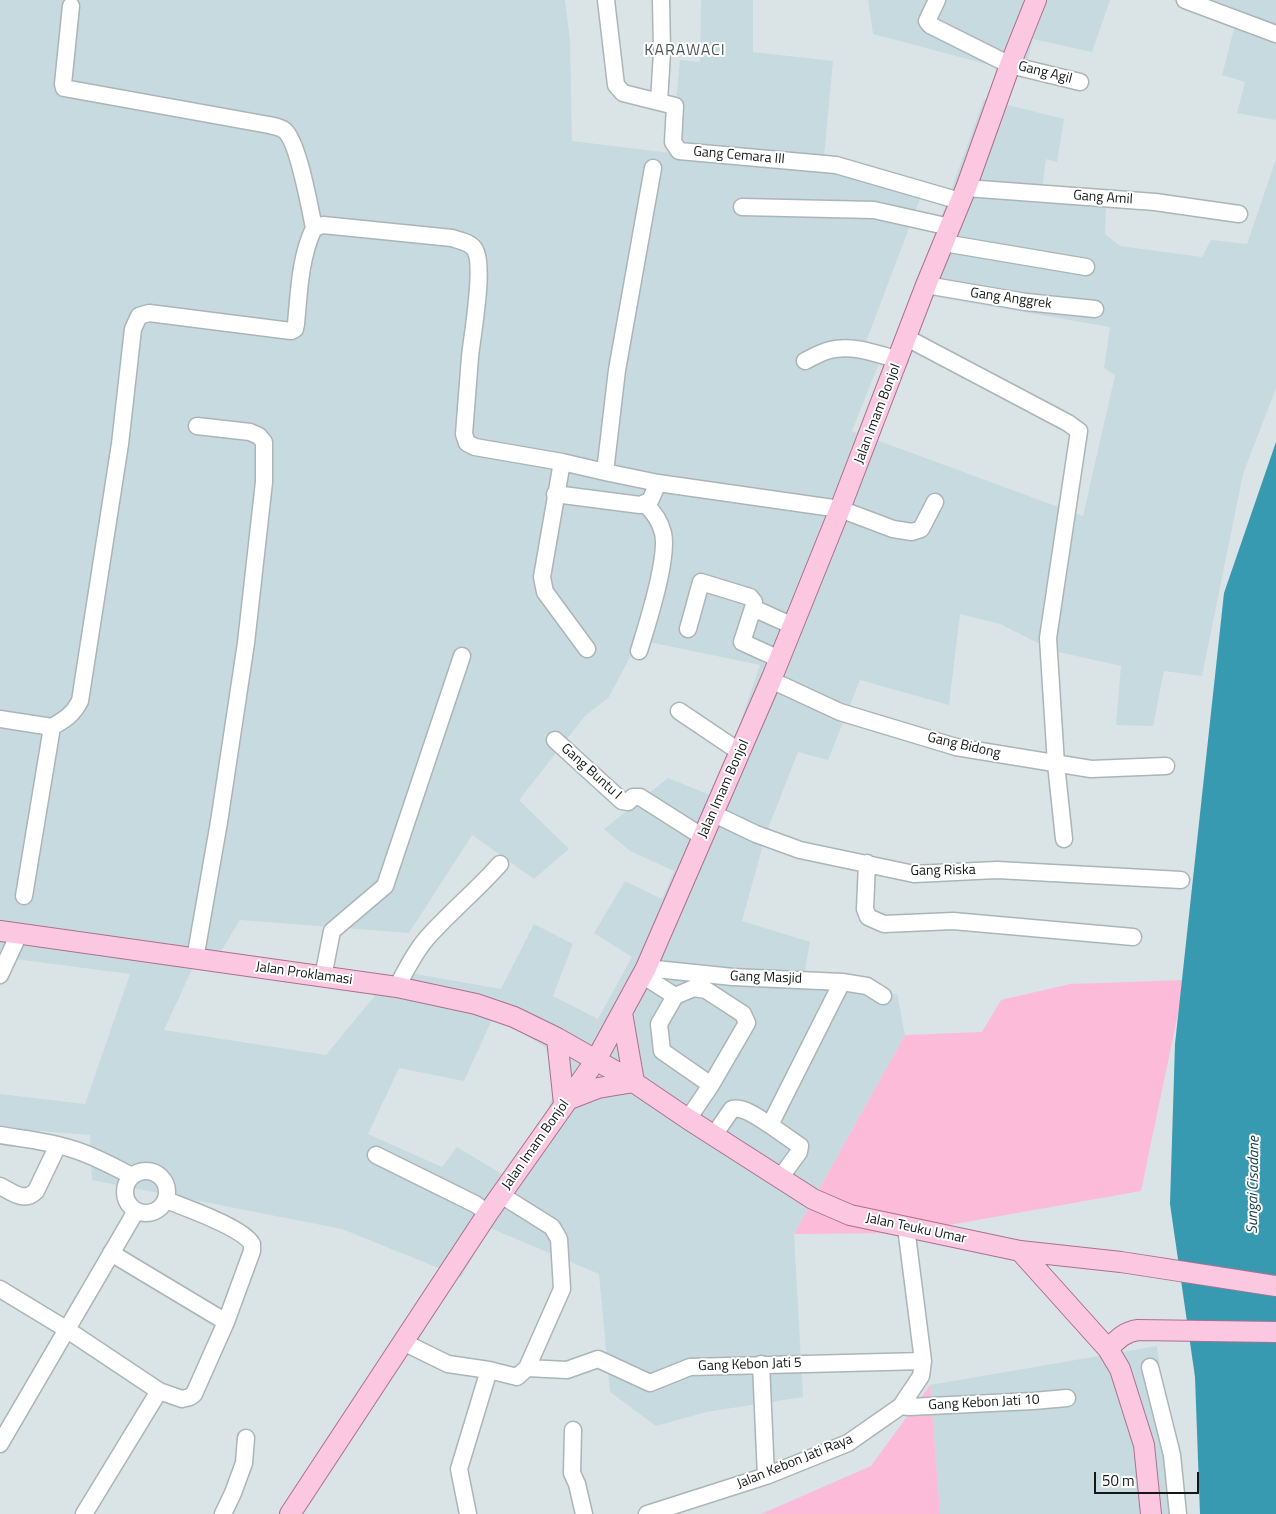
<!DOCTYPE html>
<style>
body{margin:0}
#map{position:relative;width:1276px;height:1514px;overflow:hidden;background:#dae4e7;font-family:"Titillium Web",sans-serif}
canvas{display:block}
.scale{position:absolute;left:1094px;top:1472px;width:105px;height:22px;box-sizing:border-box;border:2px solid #131718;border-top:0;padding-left:6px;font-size:15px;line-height:18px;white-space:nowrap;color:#131718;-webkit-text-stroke:4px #fff;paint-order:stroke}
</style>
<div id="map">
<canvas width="1276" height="1514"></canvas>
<div class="scale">50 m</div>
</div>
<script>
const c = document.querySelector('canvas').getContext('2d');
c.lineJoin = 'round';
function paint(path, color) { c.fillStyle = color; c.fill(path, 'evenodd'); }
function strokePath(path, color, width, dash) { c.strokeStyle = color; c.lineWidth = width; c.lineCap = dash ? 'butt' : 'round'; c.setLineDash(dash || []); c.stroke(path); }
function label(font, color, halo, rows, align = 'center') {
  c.font = font + ' "Titillium Web",sans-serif'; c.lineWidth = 4; c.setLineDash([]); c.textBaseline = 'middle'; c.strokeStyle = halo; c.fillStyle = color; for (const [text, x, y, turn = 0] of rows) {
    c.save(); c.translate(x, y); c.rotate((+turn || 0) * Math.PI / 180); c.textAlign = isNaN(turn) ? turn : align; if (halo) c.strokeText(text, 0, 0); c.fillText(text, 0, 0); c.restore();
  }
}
paint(new Path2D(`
 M0,0H565L570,41L572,141L671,153L680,60L700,62L701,0H753V52L833,61L824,157L925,186L864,347L883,353L852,431L1083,516L1115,375L1104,368L1110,327L914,293L984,99L1064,119L1057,162L1046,159L1041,197L1106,203L1105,234L1120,246L1202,257L1211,240L1247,244L1276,159V388L1243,474L1202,676L1164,671L1153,726L1116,725L1121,666L1054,651L1000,624L960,614L949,705L860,680L828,760L798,752L766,834L742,921L810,942L802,987L897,994L905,1035L794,1234L803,1397L706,1412L656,1426L610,1392L599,1274L490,1228L461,1277L342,1229L92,1180L90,1135L0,1128V1094L85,1104L130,974L0,957ZM639,640L760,665L715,797L668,778L604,829L630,851L674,871L662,899L625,881L594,933L632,957L598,1019L553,996L573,944L534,924L501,989L416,974L382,987L326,1055L164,1030L200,952L218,956L240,920L409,933L472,835L534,879L569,849L519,800L585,716L609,697ZM494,1015L545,1047L558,1083L539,1131L510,1179L457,1147L442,1167L368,1134L399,1068L464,1081Z
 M868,0H1110L1092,52L1033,39L1024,74L873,34Z
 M1172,0H1276V120L1237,113L1245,82L1222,75L1236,21Z
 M1157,1346L1180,1514H940L930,1385Z`), '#c7dadf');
paint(new Path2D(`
 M1185,980L1141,1191L904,1233L794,1234L905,1035L982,1032L1001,1000L1070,984Z
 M930,1385L940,1514H761L871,1466Z`), '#fcbbd9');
paint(new Path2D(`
 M1276,442V1514H1200L1195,1377L1170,1204L1175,1044L1224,593Z`), '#389ab0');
const minor = new Path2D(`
 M606,0L616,85L623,93L675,106L673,142L679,151L836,165L960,201
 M937,0L927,21L930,25L1010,65L1080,82
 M1185,0L1276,34
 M71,6L63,84L64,88L269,125C273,126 280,127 284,130C298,140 310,209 314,228
 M659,102L662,52L661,0
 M653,168L617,370L605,472L658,483L840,509L893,529L912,532L921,529L935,502
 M966,188L1155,202L1239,214
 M742,207L874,210L950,227
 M944,243L1086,267
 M926,285L1026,302L1095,309
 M907,338L1068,423L1079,431L1048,638L1056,764L1064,839
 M805,361C813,357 821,352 830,350C853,344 877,354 899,360
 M562,462L542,577L545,592L587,649
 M555,494L640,505L650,501L658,483
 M688,629L701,582L750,597L754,602L753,608
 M639,651C647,625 669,558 663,533C660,521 654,512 645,504
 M779,659L742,642L753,608L793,626
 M771,680L840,712L956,747L1091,769L1166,766
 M679,711L740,752
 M0,719L52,727
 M555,740L622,801L628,802L633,797H640L703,837
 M714,814L756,834L800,850L914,874L997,870L1181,880
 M867,863L865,909L868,917L884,924L953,921L1133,937
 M24,896L52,727C64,720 73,715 80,701L120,444L133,329L139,316L149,313L291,331L295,329L296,324C299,292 300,257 314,228L323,225L452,238C460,241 471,242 475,250C485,266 472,336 470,357C468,382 466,408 464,434L467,443L475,447L562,462L605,472
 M195,959L219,822L246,643L264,482V442L259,436L250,432L197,426
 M646,968L733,977L842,982L867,986L883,996
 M0,975L19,934
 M642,975L675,996
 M323,977L332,931L385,886L462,656
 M397,987C406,970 414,953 427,938C450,912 477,890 500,864
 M694,988L706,990L743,1014L747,1023L711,1085L662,1051L659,1024L675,996Z
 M688,1119L711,1085
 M0,1135C24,1139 49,1141 72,1149C93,1155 112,1166 132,1176
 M714,1135L732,1109C744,1106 760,1119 770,1125
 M376,1155L475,1204L488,1213
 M125 1192a21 21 0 1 1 42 0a21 21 0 1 1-42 0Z
 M780,1178L799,1152L800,1146L770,1125L842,982
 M0,1186C12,1192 24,1203 36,1191L58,1145
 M111,1253L226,1322
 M0,1289L66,1329L159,1391L182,1399L190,1397L194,1394L226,1322L252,1251V1244C242,1227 186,1208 166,1200
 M403,1342L448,1364L489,1370L517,1377L527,1368L562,1289L559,1239L552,1227L501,1195
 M761,1364L766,1476
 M1150,1367L1172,1455L1178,1514
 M527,1368L567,1370L598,1359L650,1383L690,1367L923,1361
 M901,1406L909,1407L1033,1401L1067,1398
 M573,1430L572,1473L577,1484L584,1514
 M0,1444L136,1211
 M84,1514L159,1391
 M223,1514L233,1493L244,1463L246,1438
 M468,1514L459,1469L489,1370
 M647,1514L766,1476L848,1443L901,1406L921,1376L923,1361L906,1227`);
const major = new Path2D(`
 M0,931L397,987L476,1004L514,1017L557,1038L629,1079L688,1119L813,1199L850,1215L1020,1251L1121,1262L1276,1286
 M557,1038L564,1104
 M567,1100L598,1088L634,1082L622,1013
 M1020,1251L1108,1349L1120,1369L1144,1445L1151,1514
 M1108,1349C1118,1339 1124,1332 1138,1330L1276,1332
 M290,1514L488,1213L596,1060L646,968L771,680L840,509L926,285L966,188L1010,65L1036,0`);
strokePath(minor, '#abb5b8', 19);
strokePath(major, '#a9718d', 22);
strokePath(minor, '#fff', 16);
strokePath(major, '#fcc7e0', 20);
label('14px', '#131718', '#fff', [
 ["Gang Agil",1045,73,14],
 ["Gang Cemara III",739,156,5],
 ["Gang Amil",1103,198,4],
 ["Gang Anggrek",1011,299,8],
 ["Jalan Imam Bonjol",878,414,-69],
 ["Gang Bidong",964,746,13],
 ["Gang Buntu I",591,772,42],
 ["Jalan Imam Bonjol",724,789,-66],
 ["Gang Riska",943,871,-1],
 ["Jalan Proklamasi",304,974,8],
 ["Gang Masjid",766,978,2],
 ["Jalan Imam Bonjol",536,1145,-55],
 ["Jalan Teuku Umar",916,1229,12],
 ["Gang Kebon Jati 5",750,1365,-2],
 ["Gang Kebon Jati 10",984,1403,-3],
 ["Jalan Kebon Jati Raya",795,1462,-22]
]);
label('italic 15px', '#0c3943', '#fff', [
 ["Sungai Cisadane",1254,1185,-89]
]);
c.letterSpacing = '1px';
label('16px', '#4f575a', '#fff', [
 ["KARAWACI",685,51]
]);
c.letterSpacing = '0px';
</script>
